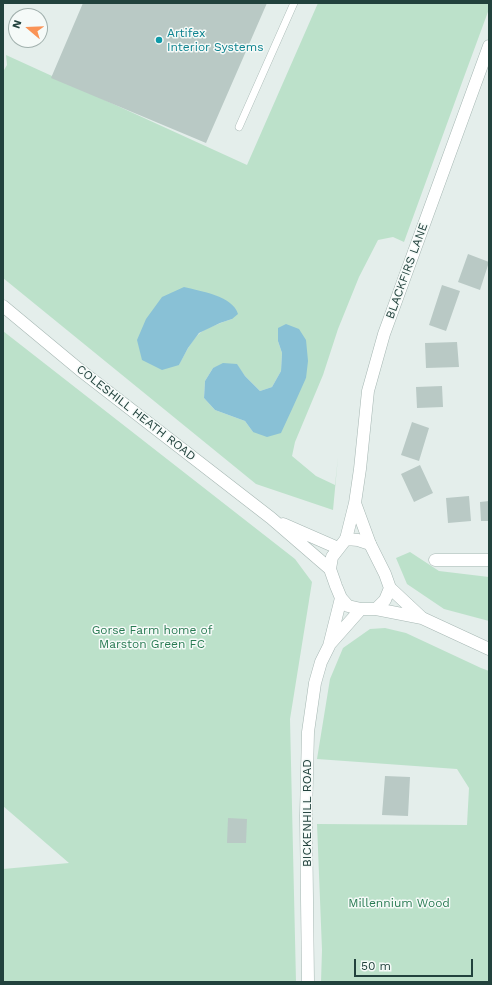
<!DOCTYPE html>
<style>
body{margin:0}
#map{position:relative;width:492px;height:985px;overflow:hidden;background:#e4eeeb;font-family:"Work Sans",sans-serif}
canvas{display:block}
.frame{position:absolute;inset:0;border:4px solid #22423d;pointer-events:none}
.north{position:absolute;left:8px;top:8px;width:40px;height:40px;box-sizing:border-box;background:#f5faf8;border:1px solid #a1b0ad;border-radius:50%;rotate:289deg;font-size:11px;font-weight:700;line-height:16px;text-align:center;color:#22423d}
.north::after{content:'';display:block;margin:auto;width:14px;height:18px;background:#fa9356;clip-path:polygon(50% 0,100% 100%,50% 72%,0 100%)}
.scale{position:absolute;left:354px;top:959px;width:119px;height:18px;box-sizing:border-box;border:2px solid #22423d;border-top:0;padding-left:5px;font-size:12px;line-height:14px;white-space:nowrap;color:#22423d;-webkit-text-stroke:3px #f5faf8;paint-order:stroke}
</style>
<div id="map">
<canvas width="492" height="985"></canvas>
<div class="frame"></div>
<div class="north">N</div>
<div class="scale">50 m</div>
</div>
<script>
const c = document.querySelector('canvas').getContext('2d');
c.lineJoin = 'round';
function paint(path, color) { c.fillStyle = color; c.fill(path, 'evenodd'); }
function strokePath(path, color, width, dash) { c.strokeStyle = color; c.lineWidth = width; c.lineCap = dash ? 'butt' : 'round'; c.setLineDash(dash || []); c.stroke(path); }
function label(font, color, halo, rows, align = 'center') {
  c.font = font + ' "Work Sans",sans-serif'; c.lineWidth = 3; c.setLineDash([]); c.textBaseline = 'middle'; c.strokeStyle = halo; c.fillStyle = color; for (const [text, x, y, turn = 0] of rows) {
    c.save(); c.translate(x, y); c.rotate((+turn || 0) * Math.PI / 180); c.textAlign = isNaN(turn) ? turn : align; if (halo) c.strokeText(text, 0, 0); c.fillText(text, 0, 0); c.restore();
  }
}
paint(new Path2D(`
 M318,3H489V9L464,77L404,242L393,237L378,240L359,277L338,329L323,375L295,442L292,456L316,476L335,485L338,457L333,510L256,484L3,278V72L7,65L6,55L247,165ZM184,287L232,319C223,322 208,327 200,333C192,339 183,357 179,365ZM278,341L306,378L253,432L245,421L215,410L204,398L205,381L213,368L236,364L245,376L260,391L272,387L281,371L282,353Z
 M3,331L295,559L312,582L290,719L296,982H3V869L69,863L3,806Z
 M410,552L439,571L489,577V621L444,609L407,584L396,558Z
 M385,628L406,633L481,668L489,671V982H321L322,950L317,824L467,825L469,788L457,769L317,759L330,679L343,648L370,629Z`), '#bce1ca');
paint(new Path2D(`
 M184,287C200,291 233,296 238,314L232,319L220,323L199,333L188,348L179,365L162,370L142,360L137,340L146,319L162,297Z
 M286,324L299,329L306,340L308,361L306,378L293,407L281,433L267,437L253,432L245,421L215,410L204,398L205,381L213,368L223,363L237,364L245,376L260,391L272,387L281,371L282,353L278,341V328Z`), '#89c1d6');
paint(new Path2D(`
 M83,3H267L206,143L51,78Z
 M468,254L489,262L480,290L458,282Z
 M442,285L460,291L446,331L429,325Z
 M457,342L459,367L426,368L425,343Z
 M442,386L443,407L417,408L416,387Z
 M412,422L429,428L419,461L401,455Z
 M420,465L433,493L414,502L401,474Z
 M469,496L471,521L448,523L446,498Z
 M489,501V521H481L480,502Z
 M385,776L410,777L408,816L382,815Z
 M228,818L247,819L246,843H227Z`), '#b9c9c5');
const service = new Path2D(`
 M239,127L294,3`);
const minor = new Path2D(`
 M355,503L370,544
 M346,539L355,503L360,469L368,391L384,334L489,46
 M435,560H489`);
const tertiary = new Path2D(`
 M3,306L80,370L271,518L330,569
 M283,524L338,548
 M390,588L421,617
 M376,609L385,600L390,588L385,574L370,544L358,540L346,539L332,557L330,569L336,586L341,598L348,606L361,609H376L422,618L489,649
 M330,644L361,609
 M308,982L306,816L308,732L315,683L321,662L329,646L341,598`);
strokePath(service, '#a6b7b3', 8);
strokePath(minor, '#a6b7b3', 13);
strokePath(tertiary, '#a6b7b3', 13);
strokePath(service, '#fff', 7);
strokePath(minor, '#fff', 12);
strokePath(tertiary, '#fff', 12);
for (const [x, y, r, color] of [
 [159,40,4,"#0f9aa8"]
]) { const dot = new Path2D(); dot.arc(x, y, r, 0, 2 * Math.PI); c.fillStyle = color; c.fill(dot); strokePath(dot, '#f5faf8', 1.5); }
label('12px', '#0d838f', '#f5faf8', [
 ["Artifex",167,33],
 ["Interior Systems",167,47]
], 'left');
label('12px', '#22423d', '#f5faf8', [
 ["BLACKFIRS LANE",407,271,-70],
 ["COLESHILL HEATH ROAD",136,413,38],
 ["BICKENHILL ROAD",307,813,-90]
]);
label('12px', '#297b53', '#f5faf8', [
 ["Gorse Farm home of",152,630],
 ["Marston Green FC",152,644],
 ["Millennium Wood",399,903]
]);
</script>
